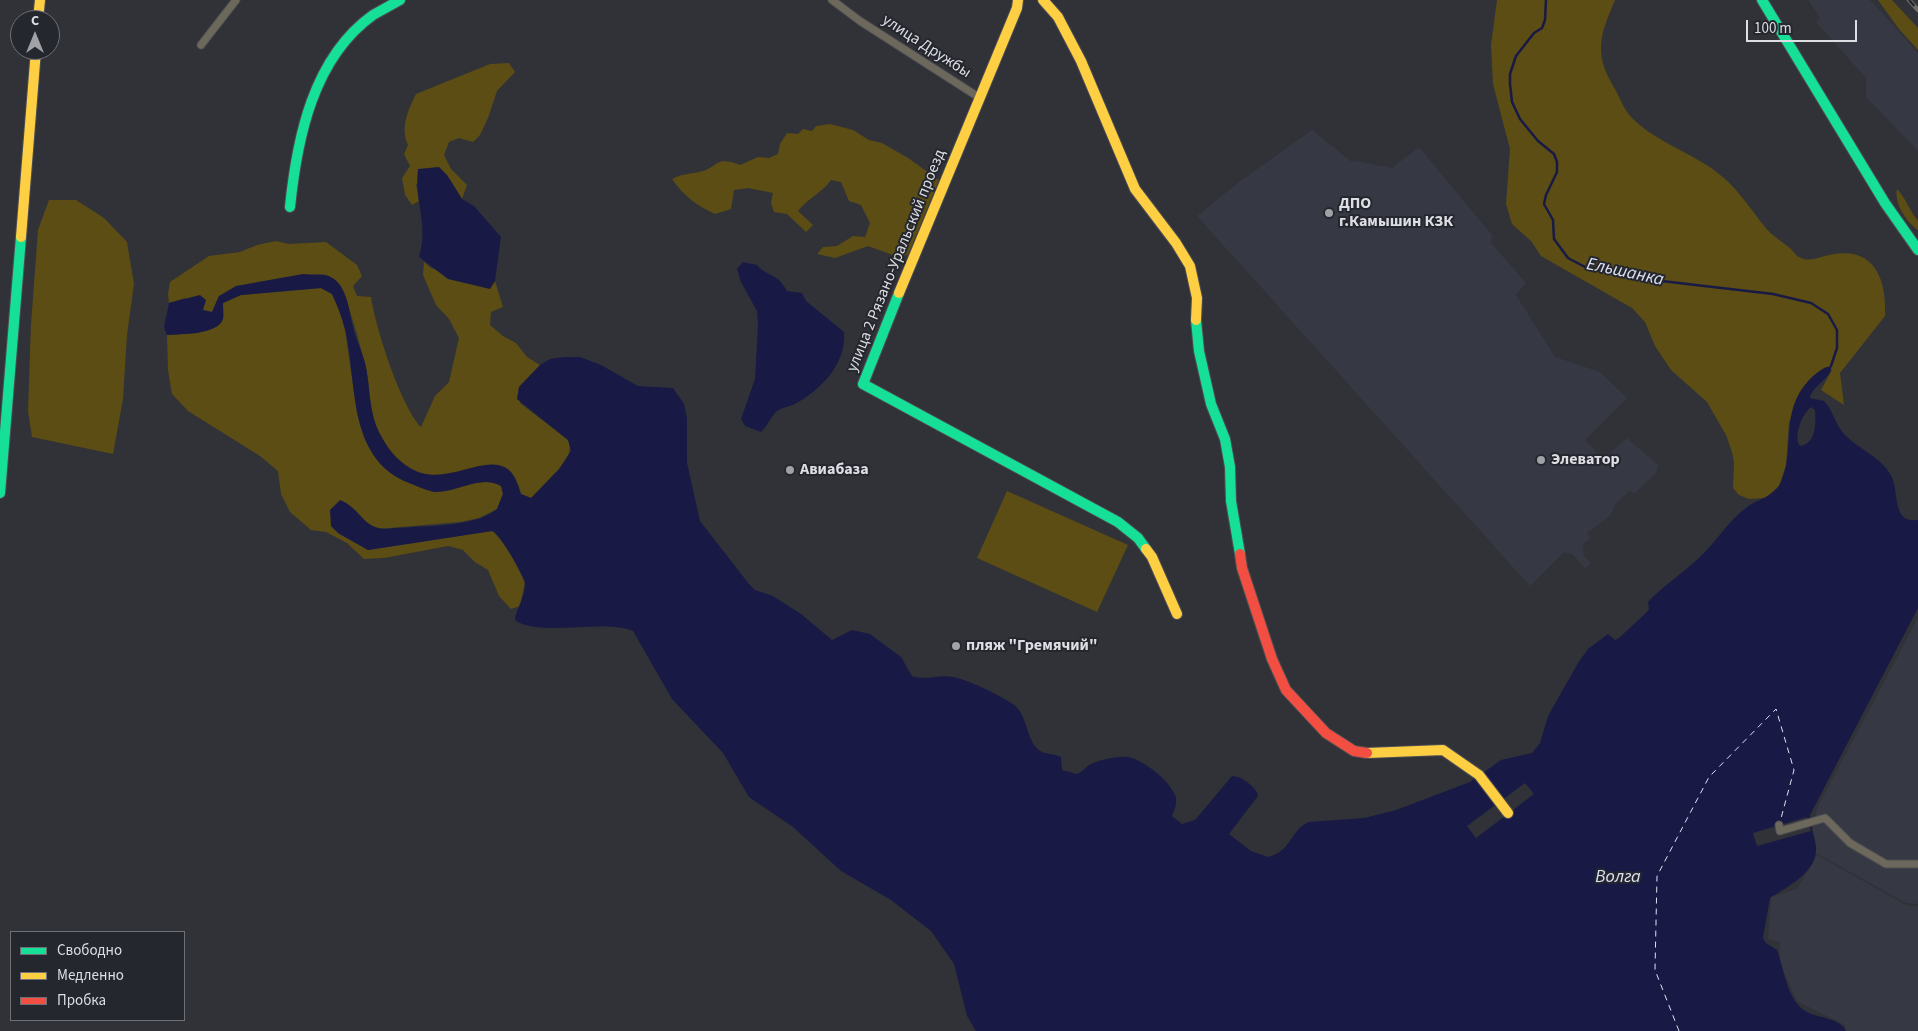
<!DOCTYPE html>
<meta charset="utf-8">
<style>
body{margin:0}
#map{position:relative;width:1918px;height:1031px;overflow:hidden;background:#313237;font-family:"Source Sans 3",sans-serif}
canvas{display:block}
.legend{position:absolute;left:10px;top:931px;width:175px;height:90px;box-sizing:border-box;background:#25272f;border:1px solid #6f7077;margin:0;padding:6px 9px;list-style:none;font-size:15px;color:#dddee3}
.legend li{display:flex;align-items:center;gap:10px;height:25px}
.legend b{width:25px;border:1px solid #6f7077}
.north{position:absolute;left:10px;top:10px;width:50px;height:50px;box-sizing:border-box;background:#25272f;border:1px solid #6f7077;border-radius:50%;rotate:0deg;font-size:14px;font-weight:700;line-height:20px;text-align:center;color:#dddee3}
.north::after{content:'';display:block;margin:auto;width:18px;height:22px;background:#a1a2a7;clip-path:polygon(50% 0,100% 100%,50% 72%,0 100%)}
.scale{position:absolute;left:1746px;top:20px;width:111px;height:22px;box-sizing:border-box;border:2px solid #dddee3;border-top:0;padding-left:6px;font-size:15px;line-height:18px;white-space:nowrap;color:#dddee3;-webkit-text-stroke:4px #25272f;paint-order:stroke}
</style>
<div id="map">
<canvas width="1918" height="1031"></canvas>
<ul class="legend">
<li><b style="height:6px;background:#16e098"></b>Свободно</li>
<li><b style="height:6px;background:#ffcf43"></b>Медленно</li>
<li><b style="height:6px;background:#f24e42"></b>Пробка</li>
</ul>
<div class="north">С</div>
<div class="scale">100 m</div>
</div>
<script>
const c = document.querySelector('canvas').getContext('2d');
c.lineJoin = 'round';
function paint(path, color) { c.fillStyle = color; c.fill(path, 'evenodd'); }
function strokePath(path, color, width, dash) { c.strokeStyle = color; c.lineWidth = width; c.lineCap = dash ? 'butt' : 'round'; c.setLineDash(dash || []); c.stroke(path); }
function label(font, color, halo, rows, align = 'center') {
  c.font = font + ' "Source Sans 3",sans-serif'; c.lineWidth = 4; c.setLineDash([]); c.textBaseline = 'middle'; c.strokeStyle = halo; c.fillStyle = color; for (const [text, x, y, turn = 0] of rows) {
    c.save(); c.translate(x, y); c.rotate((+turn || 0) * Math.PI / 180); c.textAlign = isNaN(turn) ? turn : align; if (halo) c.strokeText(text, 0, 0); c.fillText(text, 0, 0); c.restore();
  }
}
paint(new Path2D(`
 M1808,0H1870L1918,53V151L1866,97V78L1816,22L1820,18Z
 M1312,130L1352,162L1356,161L1392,168L1419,147L1492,235L1491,243L1526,283L1516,295L1555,357L1600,372L1627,398L1585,440L1603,459L1627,438L1658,465L1656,473L1635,493L1630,491L1616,503L1610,516L1587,533L1591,538L1583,544L1584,556L1591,563L1585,568L1572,554L1563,553L1530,586L1197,216L1239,182Z
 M1918,618V904L1906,903L1816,853L1813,830L1817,808Z
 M1817,855L1906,905L1918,906V1031H1846L1845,1025L1797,1001L1780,963V942L1768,939L1771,897L1797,889Z`), '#363844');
paint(new Path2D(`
 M1497,0H1615C1600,35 1593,54 1615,89C1620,98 1624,110 1632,118C1658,144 1697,154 1724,178C1740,192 1752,211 1765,227C1772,236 1783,242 1791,249C1794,252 1796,256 1799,257C1809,263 1819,257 1829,255C1873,245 1887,277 1885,316L1840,373L1844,405L1821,390L1832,370L1826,367L1812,377L1789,422L1786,465L1779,486L1765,498L1749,499L1739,495L1733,488L1734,462L1732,452L1726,435L1707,402L1671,370L1655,346L1645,322L1632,308L1541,256L1531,241L1512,224L1506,204L1510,149L1493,84L1491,45Z
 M1878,0H1892L1918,28V50L1899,29Z
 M509,63L515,72L497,91L488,118L480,135L473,142L459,138L449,142L444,155L451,169L467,185L462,199L447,175L416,184L419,201L412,205L405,195L402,178L410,166L404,154L408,145C400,128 408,110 416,94L490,64Z
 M830,124L853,130L869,140L882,143L908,158L939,180L908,255L898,257L868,246L835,258L817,254L823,247L837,246L853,236L865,237L870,223L861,205L849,201L841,182L831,180C822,193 808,198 798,211L813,225L806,232L787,214L774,212L771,203L773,193L748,188L734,190L731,209L715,214C696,205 684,196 672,179C682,174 689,174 699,172C719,168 714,155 740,165L758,157L769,158L778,154L780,144L787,133L798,134L803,129L812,131L816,126Z
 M1897,189C1906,198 1909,210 1918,221V230C1906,222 1894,203 1897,189Z
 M49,200H76L104,218L127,242L134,284L127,335L123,399L113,454L32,437L28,411L31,324L38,230Z
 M276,241L289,244L326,242L357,265L362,276L353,286L357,296L371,297C375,326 401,407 421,427L435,396L449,382L459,338L449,319L436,305L423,275L424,262L431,268L489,288L495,281L503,307L491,312L490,325L503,336L516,343L527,357L540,365L519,387L520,403L568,440C578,457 545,488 531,498L521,494L518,484L485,466C470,469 452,476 437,476C407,475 380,446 373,418C369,401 370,382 365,365C359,339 350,309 340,285L219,296L212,312L202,310L185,298L169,303L168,294L170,282L209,256L240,252L257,245Z
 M321,288L332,294L339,309L345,330L357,413L364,437L372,451L451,490C467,485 487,477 502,486L503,494L497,509L479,518L460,522L377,529L369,526L355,510L338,533L368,550L492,531C503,536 519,570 525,582L520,606L511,609L499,596L488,570L475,562L463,550L448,546L384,558L364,559L347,543L326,532L311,530L290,512L281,494L278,471L260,456L188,411L172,394L168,370L167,335L197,333L222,320L223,303L241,295Z
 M1007,491L1128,545L1097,612L977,558Z`), '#5b4d14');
paint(new Path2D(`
 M439,167L447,175L462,199L474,206L501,237L495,281L490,289L448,279L419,257C429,225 414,201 418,169Z
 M743,262L757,265C768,278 776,271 787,291L802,293L806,301L844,332C847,363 821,390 795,404C789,407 782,407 777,411C770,417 768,426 761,432L745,426L741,419L755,379L758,325L757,311L741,282L737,269Z
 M303,274C310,275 320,274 326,275C347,281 349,310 353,327C356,341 363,353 366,367C370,389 369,413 380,434C423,515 478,446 509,470C516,476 518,486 521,494L531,498L559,469L571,451L568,440L517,399L519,387L540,365L550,359L564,357H580L601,365L638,386L673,388L684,404L687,418V463L700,521L749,584L755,590L773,596L801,614L832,640L852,630L870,634L901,657L912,676C926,681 939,674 953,677C969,680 999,695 1013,704C1029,715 1025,743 1042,752C1048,754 1055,754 1061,757L1062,770L1077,774C1082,772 1085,768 1089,765C1099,760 1116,756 1127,757C1142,758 1173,783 1176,798C1177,805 1174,810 1172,816L1182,824L1195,820L1232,776C1241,776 1257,787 1258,796L1229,834L1251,851L1268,857C1292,851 1291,829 1309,822L1364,818L1396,810L1470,782L1501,760L1532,753L1540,743L1548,716L1578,663L1588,649L1608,634L1615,640L1619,638L1647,612L1649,609L1648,602C1664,585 1683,573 1700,557C1716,542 1729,520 1747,507C1758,499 1773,497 1780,484C1797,450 1778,413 1809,380C1815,374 1823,367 1831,366C1833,378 1812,385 1810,398L1824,401C1833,410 1835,424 1844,434C1858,449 1882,457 1892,477C1899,493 1892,524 1918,520V608L1810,815C1809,827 1817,839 1816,851C1815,873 1786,888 1770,898L1763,938L1766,943L1777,950C1784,969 1786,993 1801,1008C1813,1019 1840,1016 1846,1031H976L967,1016L954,964L931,931L891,900L841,871L793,827L749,797L723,753L672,699L633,631C604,619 543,637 516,621L515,618C518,606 525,596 525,584C525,577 500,534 492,531L368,550L338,533L331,526L330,510L340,500C361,508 362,529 387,529C418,525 473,529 497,509L503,494L501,486C481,474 456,493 435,492C427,491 417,486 409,483C346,458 358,383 345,329C342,317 337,305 332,294L321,288L241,295L223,303C223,308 224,315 223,319C218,335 181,334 167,335L164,327L169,303L200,295L206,300L203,310L212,312L219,296L236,286ZM1811,407L1815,410C1816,423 1816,444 1800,446C1793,437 1802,414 1811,407Z`), '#181a45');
paint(new Path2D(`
 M1525,783L1534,794L1476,838L1467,826Z
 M1807,817L1811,831L1757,846L1753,833Z`), '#313237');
strokePath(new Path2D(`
 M1546,0L1545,20L1542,28L1534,33L1516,56L1510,74V84L1512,102L1520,119L1538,141L1554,154L1557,162V172L1546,195L1544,204L1553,220L1554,239L1568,258L1585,267L1653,280L1773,294L1811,303L1828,314L1837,330V348L1831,366`), '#181a45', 2.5);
strokePath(new Path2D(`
 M1679,1031L1655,970L1657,876L1709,777L1776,709L1794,770L1780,822`), '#dee2f2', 1, [6, 5]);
const street = new Path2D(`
 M832,0L860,21L980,98
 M201,45L236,0
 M1779,825L1780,831L1825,818L1850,843L1886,864H1918`);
const fast = new Path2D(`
 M1762,0L1885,203L1918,250
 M290,207C297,138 313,58 373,15C382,10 391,5 400,0
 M899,293L863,384L1118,522L1138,538L1146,549
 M1196,320L1199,351L1211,404L1225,439L1230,467L1231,501L1240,554
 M0,493L21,237`);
const slow = new Path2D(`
 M1043,0L1058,17L1081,61L1135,189L1176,243L1190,266L1197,298L1196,320
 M38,20L40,0
 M21,237L36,50
 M899,293L1017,8L1018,0
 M1146,549L1152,557L1177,614
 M1367,753L1443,750L1479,775L1508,813`);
const jam = new Path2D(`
 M1240,554L1242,568L1272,659L1286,690L1326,733L1354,751L1367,753`);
strokePath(street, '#4d4e52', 9);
strokePath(fast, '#4d4e52', 12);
strokePath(slow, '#4d4e52', 12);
strokePath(jam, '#4d4e52', 12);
strokePath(street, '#6c685b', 7);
strokePath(fast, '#16e098', 10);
strokePath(slow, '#ffcf43', 10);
strokePath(jam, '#f24e42', 10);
const rail = new Path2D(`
 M1909,0L1918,10`);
strokePath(rail, '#6f6e6a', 4.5);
strokePath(rail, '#25272f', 2.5, [8]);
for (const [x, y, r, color] of [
 [1329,213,5,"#a1a2a7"],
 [1541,460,5,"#a1a2a7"],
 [790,470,5,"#a1a2a7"],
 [956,646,5,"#a1a2a7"]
]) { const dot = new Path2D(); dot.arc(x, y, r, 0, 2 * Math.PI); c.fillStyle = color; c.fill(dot); strokePath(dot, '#25272f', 2); }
label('16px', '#dddee3', '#25272f', [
 ["улица Дружбы",926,47,33],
 ["улица 2 Рязано-Уральский проезд",897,261,-68]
]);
label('bold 16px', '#dddee3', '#25272f', [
 ["ДПО",1339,204],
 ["г.Камышин КЗК",1339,222],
 ["Элеватор",1551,460],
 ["Авиабаза",800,470],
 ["пляж \"Гремячий\"",966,646]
], 'left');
label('italic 18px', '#dee2f2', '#25272f', [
 ["Ельшанка",1625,273,12],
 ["Волга",1618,878]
]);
</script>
